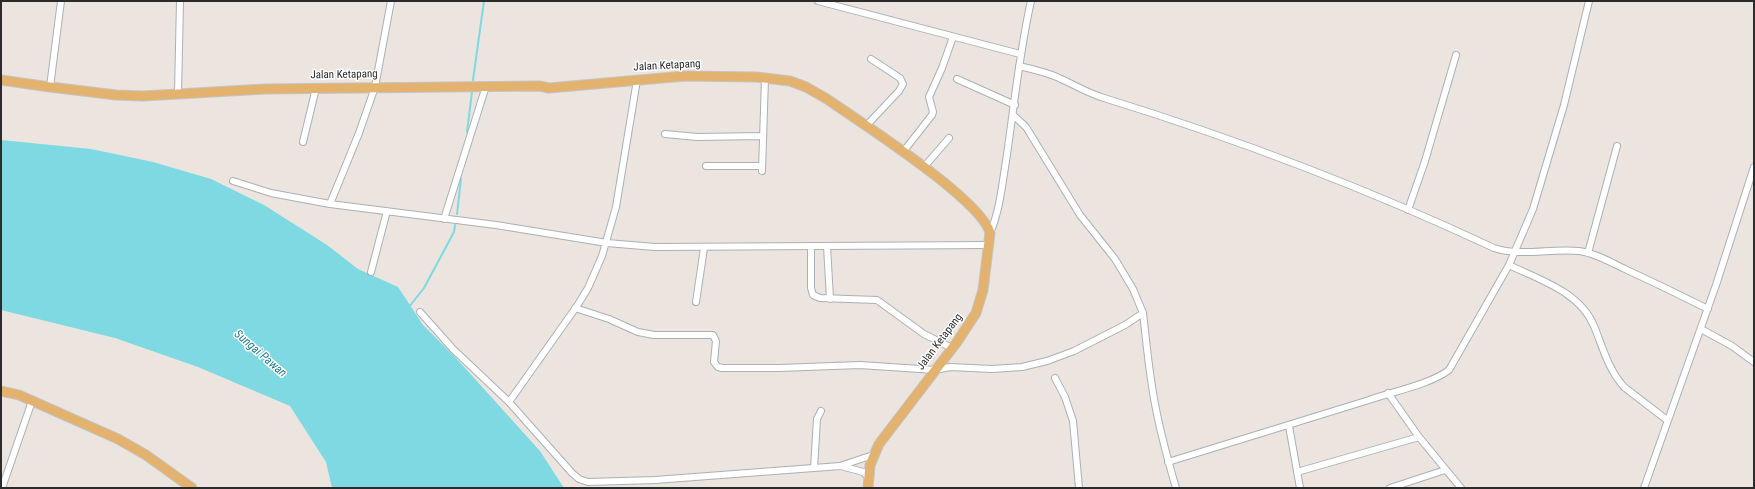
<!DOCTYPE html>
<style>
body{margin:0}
#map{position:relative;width:1755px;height:489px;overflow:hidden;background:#ebe4df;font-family:"Roboto Condensed",sans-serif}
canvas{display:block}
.frame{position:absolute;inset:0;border:2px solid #2b2b2b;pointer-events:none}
</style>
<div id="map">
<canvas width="1755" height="489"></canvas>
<div class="frame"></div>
</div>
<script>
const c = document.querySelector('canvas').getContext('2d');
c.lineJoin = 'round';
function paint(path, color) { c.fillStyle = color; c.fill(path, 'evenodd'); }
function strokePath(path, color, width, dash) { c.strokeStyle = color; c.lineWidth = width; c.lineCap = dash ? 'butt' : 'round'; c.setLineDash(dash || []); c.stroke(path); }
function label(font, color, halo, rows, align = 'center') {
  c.font = font + ' "Roboto Condensed",sans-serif'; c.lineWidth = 3; c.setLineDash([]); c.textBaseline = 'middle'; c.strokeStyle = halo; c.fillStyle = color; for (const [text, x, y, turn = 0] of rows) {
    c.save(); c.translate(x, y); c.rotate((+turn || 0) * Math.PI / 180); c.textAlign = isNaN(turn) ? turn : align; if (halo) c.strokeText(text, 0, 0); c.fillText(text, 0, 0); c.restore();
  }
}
paint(new Path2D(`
 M1,140L91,149L153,162L211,179L264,205L327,245L358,269L398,287L423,325L456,358L540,451L564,488H332L326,462L290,406L198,367L115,338L1,310Z`), '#7ed9e2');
strokePath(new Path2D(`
 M473,80L484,1
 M467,132L472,92
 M457,214L461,179
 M409,307L424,288L454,232L455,225`), '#7ed9e2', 2);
const minor = new Path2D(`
 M391,1L375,87L359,133L330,204L496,225L607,243L655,247L989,245
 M818,1L1020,54
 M1019,66C1032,69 1045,72 1057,77C1073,84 1087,93 1104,98C1237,139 1368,189 1494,248C1521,257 1551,248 1579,251C1595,253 1610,262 1625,269C1653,282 1680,295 1708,309
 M957,79L1015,105
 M50,87L61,1
 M178,93L180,1
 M1013,115L1026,127L1080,215L1115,259L1133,289L1143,313C1146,338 1148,362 1152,386C1157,421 1166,454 1176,488
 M866,126L899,91L903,84L900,78L871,59
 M665,134L697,137L762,136
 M303,142L316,88
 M903,152L932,115L933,112L929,97L942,68L953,37
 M706,166H762
 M924,167L949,138
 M762,171L765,78
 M233,181L271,193L330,204
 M1408,210L1425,161L1456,55
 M444,219L486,86
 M990,233C1000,210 1002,185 1006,161C1014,108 1019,54 1031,1
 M811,246V288L813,295L820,298L877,300L924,334L952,348
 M827,246L830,299
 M1588,253L1617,146
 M1509,265C1540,280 1580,292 1594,326C1603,348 1608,369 1624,387L1667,420
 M371,272L387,211
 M696,302L704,248
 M575,308L609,319L638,332L654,335H713L716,341L714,362L718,367L722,368H779L860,365L935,370L950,367L992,369L1022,367L1047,361L1074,351L1125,325L1143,313
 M420,312L453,349L509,402L572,473L579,479L588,482L655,480L840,466L873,455
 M1701,329L1732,346L1754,362
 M1055,378L1065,397L1073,421L1079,488
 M1388,393L1419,437L1461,488
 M509,402L577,306L588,288L602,256L616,207L637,80
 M1289,426L1300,488
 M1168,462C1235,441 1302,421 1369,400C1392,392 1431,384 1449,370L1509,265L1533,209L1564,105L1589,1
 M841,466L863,472L868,477
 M814,468L817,419L821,411
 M1297,472L1419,437
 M2,488L32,401
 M1390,488L1445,470
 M1644,488L1716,285L1754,167`);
const primary = new Path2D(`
 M1,80L50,87L116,95L143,96L265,89L539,86L549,88L685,76L756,77L790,81L806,87L827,99C860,122 982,200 990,233L983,290L976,313L957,342L879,444L870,465L868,488
 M1,391L19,395L118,439L146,455L192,488`);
strokePath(minor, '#acb0b6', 8);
strokePath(primary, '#c4c4c4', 11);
strokePath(minor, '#fff', 6);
strokePath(primary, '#e2b26e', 9);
label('11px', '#2b2b2b', '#fff', [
 ["Jalan Ketapang",667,66,-3],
 ["Jalan Ketapang",344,75,-1],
 ["Jalan Ketapang",940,342,-53]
]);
label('italic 12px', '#1c7b8e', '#fff', [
 ["Sungai Pawan",260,354,41]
]);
</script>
